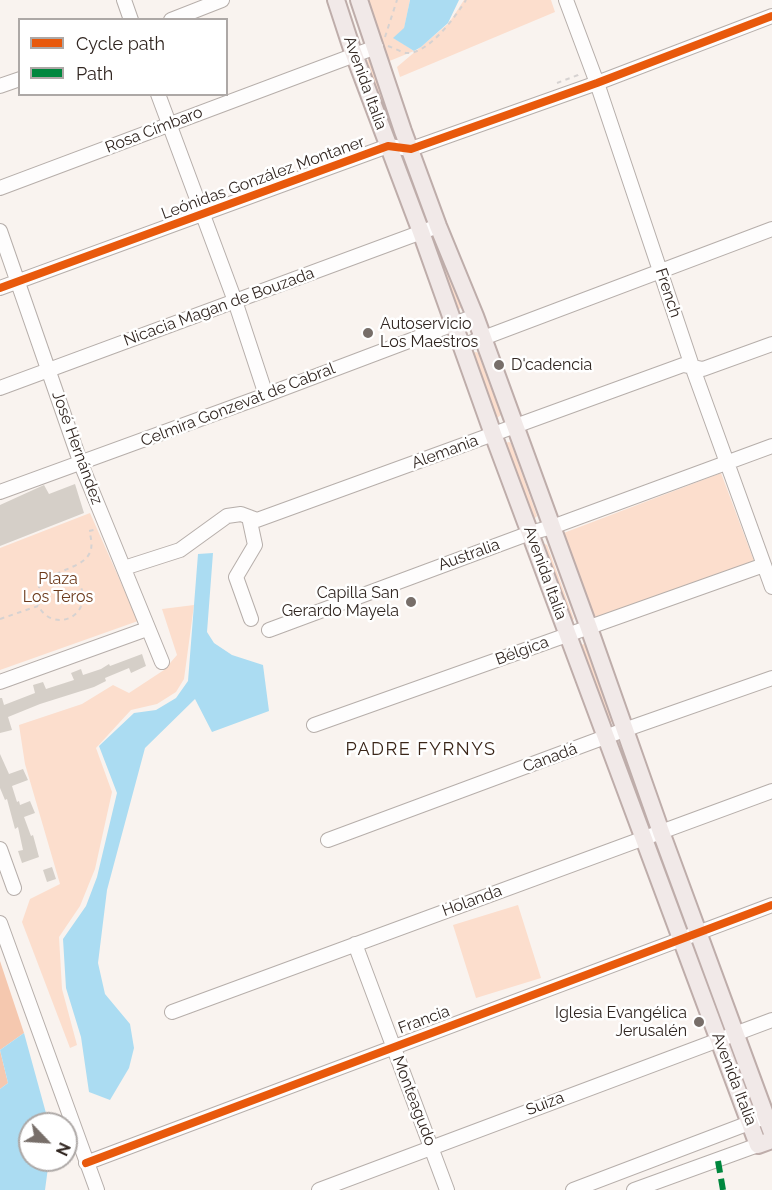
<!DOCTYPE html>
<meta charset="utf-8">
<style>
body{margin:0}
#map{position:relative;width:772px;height:1190px;overflow:hidden;background:#f9f3ef;font-family:Raleway,sans-serif}
canvas{display:block}
.legend{position:absolute;left:18px;top:18px;width:210px;height:78px;box-sizing:border-box;background:#fff;border:2px solid #ada8a6;margin:0;padding:8px 10px;list-style:none;font-size:18px;color:#312621}
.legend li{display:flex;align-items:center;gap:12px;height:30px}
.legend b{width:30px;border:2px solid #ada8a6}
.north{position:absolute;left:18px;top:1112px;width:60px;height:60px;box-sizing:border-box;background:#fff;border:2px solid #ada8a6;border-radius:50%;rotate:115deg;font-size:16px;font-weight:700;line-height:24px;text-align:center;color:#312621}
.north::after{content:'';display:block;margin:auto;width:21px;height:27px;background:#776e69;clip-path:polygon(50% 0,100% 100%,50% 72%,0 100%)}
</style>
<div id="map">
<canvas width="772" height="1190"></canvas>
<ul class="legend">
<li><b style="height:8px;background:#e8590c"></b>Cycle path</li>
<li><b style="height:8px;background:#00873e"></b>Path</li>
</ul>
<div class="north">N</div>
</div>
<script>
const c = document.querySelector('canvas').getContext('2d');
c.lineJoin = 'round';
function paint(path, color) { c.fillStyle = color; c.fill(path, 'evenodd'); }
function strokePath(path, color, width, dash) { c.strokeStyle = color; c.lineWidth = width; c.lineCap = dash ? 'butt' : 'round'; c.setLineDash(dash || []); c.stroke(path); }
function label(font, color, halo, rows, align = 'center') {
  c.font = font + ' Raleway,sans-serif'; c.lineWidth = 5; c.setLineDash([]); c.textBaseline = 'middle'; c.strokeStyle = halo; c.fillStyle = color; for (const [text, x, y, turn = 0] of rows) {
    c.save(); c.translate(x, y); c.rotate((+turn || 0) * Math.PI / 180); c.textAlign = isNaN(turn) ? turn : align; if (halo) c.strokeText(text, 0, 0); c.fillText(text, 0, 0); c.restore();
  }
}
paint(new Path2D(`
 M365,0H410L404,29L394,38L414,51L387,62Z
 M464,0H551L555,12L400,77L397,67L449,23Z
 M372,58L395,129L389,130L367,60Z
 M435,238L437,239L462,307L458,310H456L431,240Z
 M476,352L478,353L501,415L497,418H495L472,353Z
 M509,442L511,443L537,516L534,519L531,518L505,443Z
 M721,473L754,561L591,620L561,534Z
 M90,513L138,621L0,670V548Z
 M545,544L547,545L574,619L571,622L541,545Z
 M194,605L184,679L176,692L157,704L131,710L96,748L112,792L95,869L80,906L59,937L62,989L77,1045L70,1048L22,922L30,899L60,884L25,764L19,725L82,704L113,685L129,693L164,670L177,655L162,609Z
 M584,644L586,645L613,721L609,724L580,645Z
 M620,746L622,747L649,821L645,824L616,747Z
 M518,905L541,978L476,998L453,925Z`), '#fcdecd');
paint(new Path2D(`
 M0,961L24,1033L0,1050L8,1083L0,1089Z`), '#f5c8af');
paint(new Path2D(`
 M410,0H459L448,23L421,47L414,51L393,38L404,28Z
 M213,553L207,632L214,643L232,655L263,665L269,711L212,732L195,699L145,748L107,890L98,963L105,994L130,1024L134,1048L129,1068L110,1100L89,1092L81,1037L66,988L63,939L86,906L97,877L117,793L99,746L134,713L156,710L176,698L188,681L198,554Z
 M24,1033L49,1124H30V1160H49L45,1190H0V1089L8,1083L0,1050Z`), '#abdcf2');
paint(new Path2D(`
 M75,484L84,513L0,546V505L44,485L49,494Z
 M142,654L146,666L131,673L129,668L105,678L106,681L94,687L40,704L8,717L12,730L0,733V698H2L4,705L35,693L33,685L43,682L46,689L74,680L71,673L81,669L83,675L101,669L109,664L110,666Z
 M0,754L9,774L23,769L28,780L12,786L17,802L19,801L20,805L30,801L35,813L24,817L31,836L33,835L39,857L22,863L18,851L23,850L18,827L15,829L7,799L5,800L0,788Z
 M52,867L56,879L47,882L43,870Z`), '#d5cfc8');
const minor = new Path2D(`
 M124,0L131,20
 M566,0L597,83L692,366L772,587
 M171,20L222,0
 M0,86L20,79
 M158,94L235,301L266,395
 M0,188L376,47
 M0,231L81,464L162,662
 M0,288L388,146L411,149L597,83L772,16
 M462,346L772,229
 M0,388L438,226
 M0,492L266,395L475,316
 M249,517L255,545L236,577L251,619
 M124,568L180,550L227,516L241,514L257,520L683,365L703,369L772,344
 M269,630L530,533L552,527L772,446
 M0,682L147,629
 M314,725L764,565
 M328,840L624,730L772,678
 M0,849L14,888
 M0,923L97,1190
 M355,944L447,1190
 M172,1012L772,791
 M86,1163L772,905
 M319,1190L772,1020
 M573,1190L765,1117
 M634,1190L758,1145`);
const major = new Path2D(`
 M336,0L352,49L421,232L493,434L758,1145L772,1140
 M359,0L403,131L438,226L475,316L589,628L661,832L772,1133`);
strokePath(minor, '#b6aeaa', 16);
strokePath(major, '#beadaa', 20);
strokePath(new Path2D(`
 M385,37L397,0
 M388,46C394,48 401,52 406,53C428,55 456,16 466,0
 M557,83L578,75L580,71
 M56,574C77,564 99,561 89,531L94,530
 M37 597a23 23 0 1 1 46 0a23 23 0 1 1-46 0Z
 M0,619L38,606`), '#d6d2d1', 2, [4.5, 4.5]);
strokePath(minor, '#fefdfd', 14);
strokePath(major, '#f1e9e8', 16);
strokePath(new Path2D(`
 M718,1161L723,1190`), '#00873e', 6, [12, 6]);
strokePath(new Path2D(`
 M0,288L388,146L411,149L597,83L772,16
 M86,1163L772,905`), '#e8590c', 8);
for (const [x, y, r, color] of [
 [368,333,6,"#776e69"],
 [499,365,6,"#776e69"],
 [411,602,6,"#776e69"],
 [699,1022,6,"#776e69"]
]) { const dot = new Path2D(); dot.arc(x, y, r, 0, 2 * Math.PI); c.fillStyle = color; c.fill(dot); strokePath(dot, '#fff', 2); }
label('16px', '#312621', '#fff', [
 ["Avenida Italia",365,83,70],
 ["Rosa Címbaro",154,130,-21],
 ["Leónidas González Montaner",263,178,-20],
 ["French",668,293,72],
 ["Nicacia Magan de Bouzada",219,307,-20],
 ["Celmira Gonzevat de Cabral",238,405,-21],
 ["José Hernández",77,448,70],
 ["Alemania",445,452,-20],
 ["Australia",469,555,-20],
 ["Avenida Italia",545,573,70],
 ["Bélgica",522,651,-20],
 ["Canadá",550,758,-20],
 ["Holanda",472,901,-20],
 ["Francia",424,1020,-20],
 ["Avenida Italia",734,1079,69],
 ["Monteagudo",414,1101,69],
 ["Suiza",545,1104,-21]
]);
label('16px', '#312621', '#fff', [
 ["Autoservicio",380,324],
 ["Los Maestros",380,342],
 ["D'cadencia",511,365],
 ["Capilla San",399,593,"right"],
 ["Gerardo Mayela",399,611,"right"],
 ["Iglesia Evangélica",687,1013,"right"],
 ["Jerusalén",687,1031,"right"]
], 'left');
label('16px', '#6c3a1b', '#fff', [
 ["Plaza",58,579],
 ["Los Teros",58,597]
]);
c.letterSpacing = '1.5px';
label('18px', '#3a2518', '#fff', [
 ["PADRE FYRNYS",421,750]
]);
c.letterSpacing = '0px';
</script>
